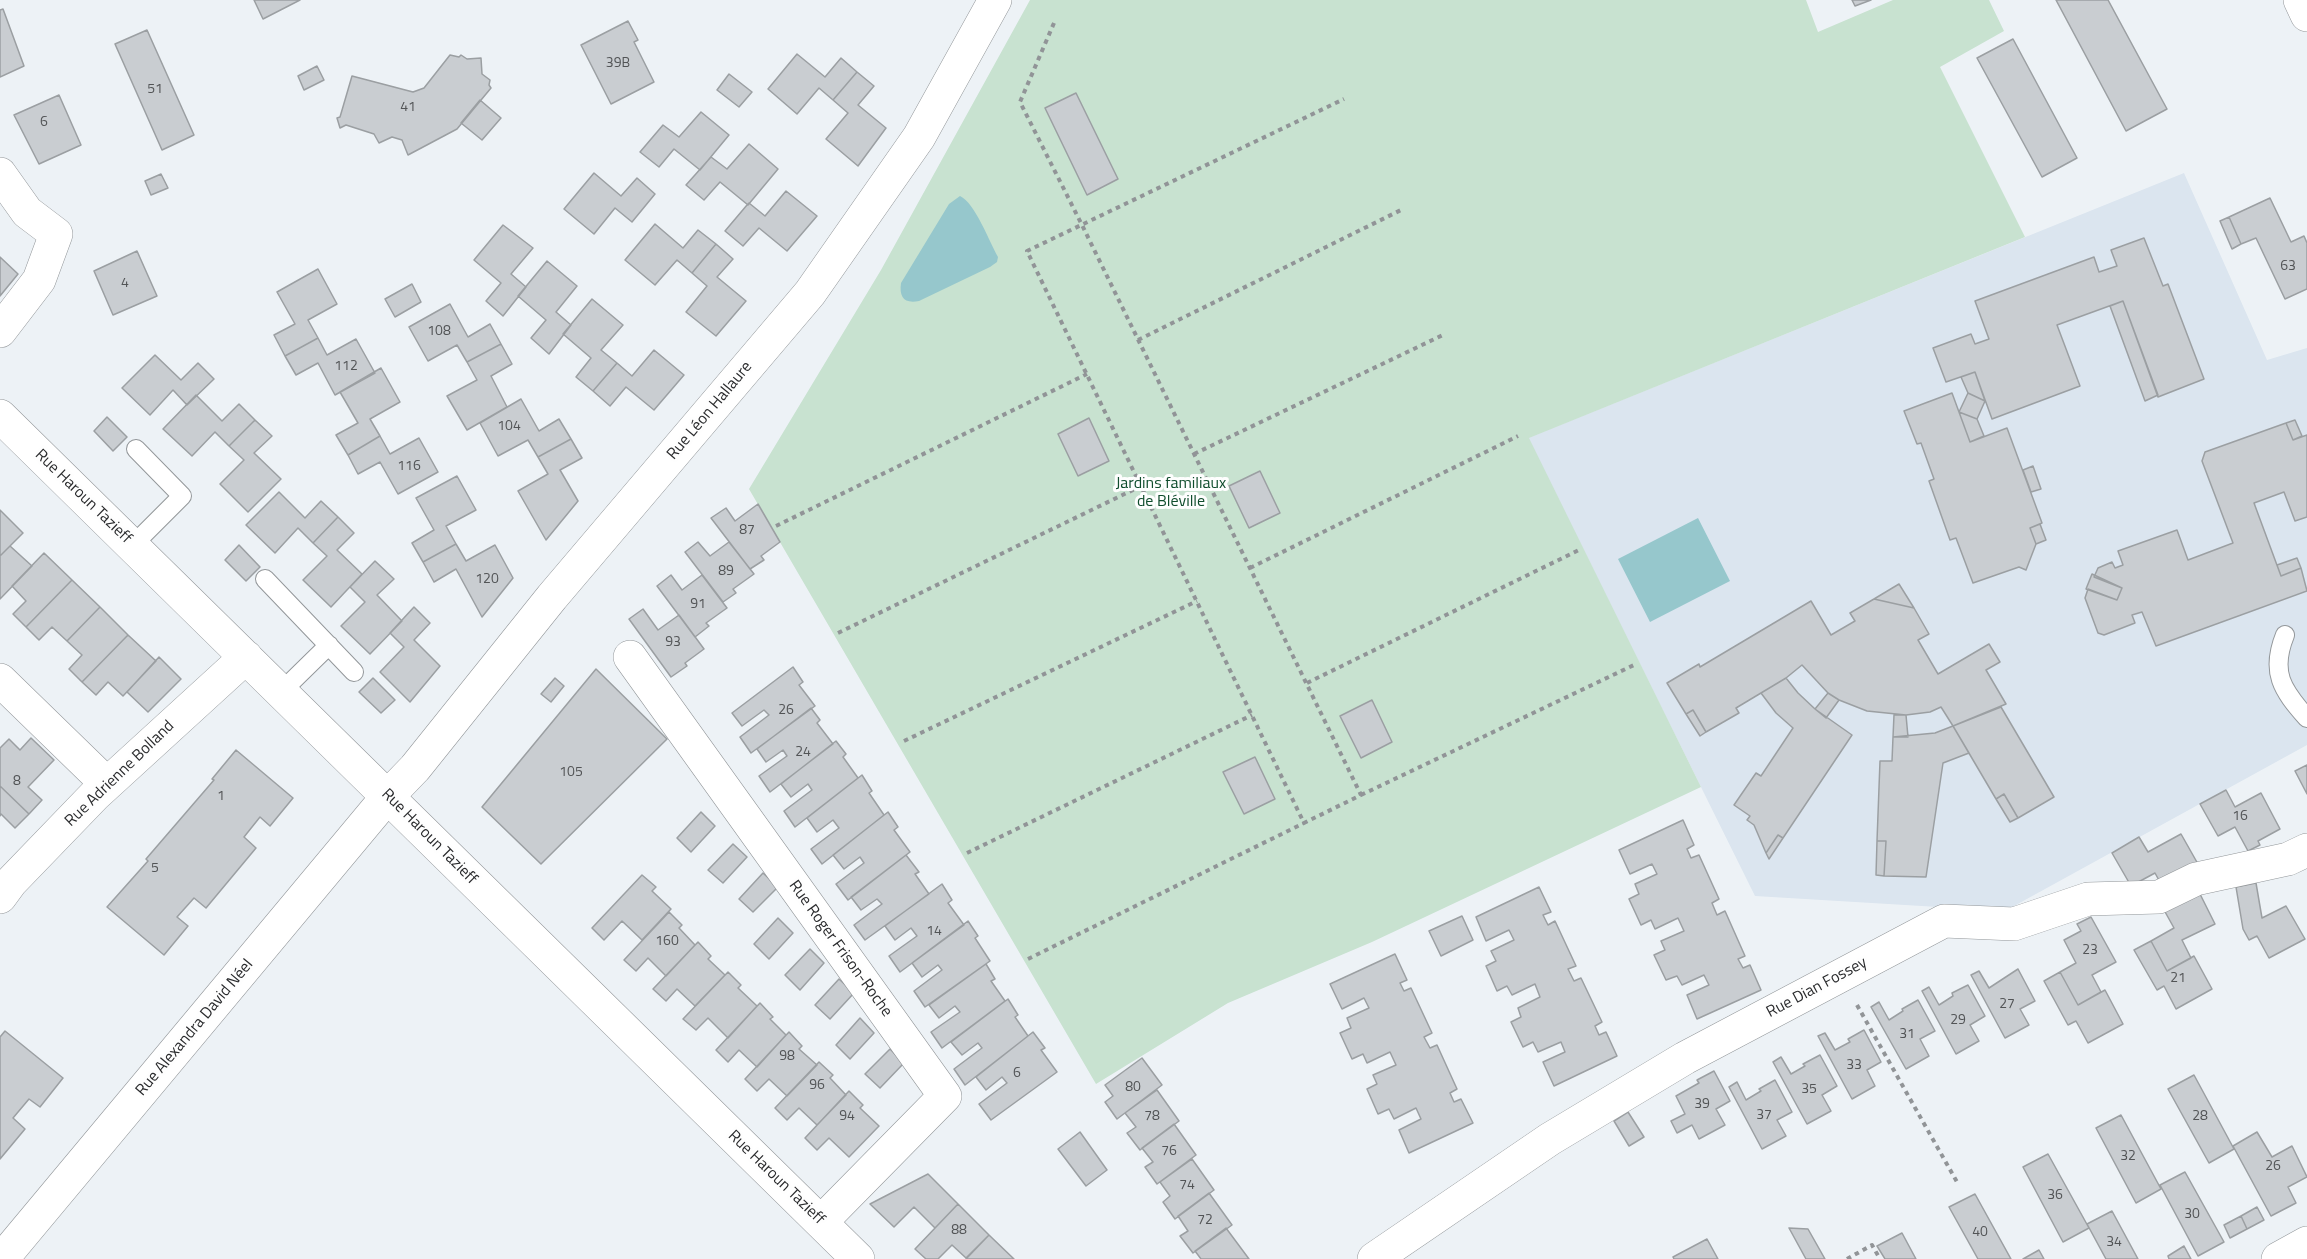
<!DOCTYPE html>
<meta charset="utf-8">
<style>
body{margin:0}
canvas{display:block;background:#edf2f6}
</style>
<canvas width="2307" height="1259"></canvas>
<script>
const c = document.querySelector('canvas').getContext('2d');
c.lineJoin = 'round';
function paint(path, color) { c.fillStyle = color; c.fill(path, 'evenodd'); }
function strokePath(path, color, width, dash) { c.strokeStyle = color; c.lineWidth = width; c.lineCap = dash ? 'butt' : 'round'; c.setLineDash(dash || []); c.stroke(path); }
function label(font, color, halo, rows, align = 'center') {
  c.font = font + ' "Titillium Web",sans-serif'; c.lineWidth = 6; c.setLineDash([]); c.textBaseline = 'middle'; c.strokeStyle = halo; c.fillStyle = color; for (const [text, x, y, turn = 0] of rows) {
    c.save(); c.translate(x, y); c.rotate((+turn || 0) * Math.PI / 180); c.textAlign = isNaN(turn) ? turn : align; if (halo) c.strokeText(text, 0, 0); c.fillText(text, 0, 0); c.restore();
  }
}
paint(new Path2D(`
 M2184,173L2267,360L2307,348V745L2005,911L1755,896L1528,438Z`), '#dbe5ef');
paint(new Path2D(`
 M1030,0H1806L1818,32L1893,0H1989L2004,31L1940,67L2025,237L1529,438L1701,787L1372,942L1228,1003L1096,1084L749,489L881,270Z`), '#c8e2d0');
paint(new Path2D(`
 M960,196C975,203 989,241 998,257L997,262L990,267L919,301C904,304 899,297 901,283L949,204Z
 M1698,518L1730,581L1650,622L1618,559Z`), '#96c7cc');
const building = new Path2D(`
 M254,0H300L263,19Z
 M1852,0H1871L1855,6Z
 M2056,0H2108L2167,109L2126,131Z
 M3,9L24,66L0,77V10Z
 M628,21L638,40L634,42L654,82L611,104L581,45Z
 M147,30L194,135L162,150L115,44Z
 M2013,39L2077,158L2042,177L1977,58Z
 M797,54L825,77L841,58L857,72L833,100L819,88L797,114L768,89Z
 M450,55L459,57L461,55L467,59L481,58L482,74L490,80L489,85L491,88L457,129L408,155L402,140L392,137L379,143L374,134L346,125L340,128L337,118L340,117L352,76L413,92L424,88Z
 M317,66L324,80L304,90L298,76Z
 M857,72L874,86L858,105L886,128L858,166L826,139L848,113L833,100Z
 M729,74L752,92L739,107L717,90Z
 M1076,93L1118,179L1087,195L1045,108Z
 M59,95L81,145L39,164L14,115Z
 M480,100L501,118L482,140L461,123Z
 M701,112L729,135L700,170L674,149L659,167L640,152L663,125L679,137Z
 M749,144L778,169L748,205L720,182L704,200L686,185L711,157L727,169Z
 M594,173L621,196L637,178L655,194L632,222L615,208L594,234L564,209Z
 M161,174L168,188L151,195L145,181Z
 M786,191L817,216L787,251L759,228L743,246L725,231L747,205L749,203L765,216Z
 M2270,198L2291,242L2304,236L2307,243V289L2285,299L2256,238L2241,244L2229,217Z
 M2229,217L2241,244L2232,249L2220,221Z
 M655,224L683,248L698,230L716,244L692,273L677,260L655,285L625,260Z
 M503,225L533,248L511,274L526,287L503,316L486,301L501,283L474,260Z
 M2144,238L2163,286L2168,284L2204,379L2158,397L2123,301L2057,325L2080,386L1992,419L1975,372L1946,382L1933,348L1971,334L1975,344L1989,339L1975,301L2094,257L2099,272L2117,266L2111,250Z
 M716,244L733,259L717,277L746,301L716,336L686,312L707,286L692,273Z
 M137,251L157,296L113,315L94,271Z
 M0,257L18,274L0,296Z
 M547,261L577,286L556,312L571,325L549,354L531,338L546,320L518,296Z
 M318,269L337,304L308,320L318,338L285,356L274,335L295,324L277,292Z
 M412,284L421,302L395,317L385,299Z
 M592,299L623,325L601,350L617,363L593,391L576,377L591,358L563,334Z
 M2123,301L2158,395L2145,401L2110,306Z
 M450,304L468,337L490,324L501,344L467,362L457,345L428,361L409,327Z
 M318,338L327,355L356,339L375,373L335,395L318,363L296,375L285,356Z
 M501,344L512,364L491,376L507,407L467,430L447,396L477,380L467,362Z
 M654,350L684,375L654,410L626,387L610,406L593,391L617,363L632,376Z
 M155,355L181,380L198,363L214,379L187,405L173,390L150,415L122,388Z
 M381,368L400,402L370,419L380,436L348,455L336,435L358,423L340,392Z
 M1975,372L1985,401L1968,393L1961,377Z
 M1952,393L1970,442L2007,428L2042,523L2030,528L2036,544L2026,570L2019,567L1973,583L1956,538L1950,540L1929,481L1934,479L1921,443L1917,444L1904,411Z
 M1968,393L1985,401L1977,419L1959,412Z
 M196,395L222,421L239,404L255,420L229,446L215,432L192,456L163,429Z
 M521,399L539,431L559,419L571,439L538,457L528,440L498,456L480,423Z
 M1959,412L1977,419L1984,436L1970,442Z
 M107,417L127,437L113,451L94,431Z
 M1089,418L1109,461L1078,476L1058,434Z
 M255,420L272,436L254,453L281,479L248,512L220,484L244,460L229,446Z
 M2295,420L2302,436L2293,440L2286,423Z
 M2286,423L2293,440L2307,435V517L2295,521L2284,492L2254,503L2281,576L2301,568L2307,591L2156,646L2142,612L2132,615L2135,623L2104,635L2098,633L2085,598L2088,589L2117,600L2122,588L2094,577L2098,568L2112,562L2115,568L2123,565L2118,551L2177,530L2188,560L2233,543L2202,461L2205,452Z
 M380,436L390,454L419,438L438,472L398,494L380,462L358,474L348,455Z
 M571,439L582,458L560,470L578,501L546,540L518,491L548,474L538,457Z
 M2033,466L2041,489L2031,492L2023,470Z
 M1260,471L1280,513L1249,528L1229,486Z
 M457,476L476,510L446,526L456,544L423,562L412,543L434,530L416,498Z
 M279,492L305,518L321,501L338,517L313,543L298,528L275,553L246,525Z
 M758,504L780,542L761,556L764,560L750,569L711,518L726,508L735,521Z
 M0,510L23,533L0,556Z
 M338,517L354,533L337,550L362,574L331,607L303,580L327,556L313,543Z
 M2040,524L2046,540L2036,544L2030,528Z
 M698,542L710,556L729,542L754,574L733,589L736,593L723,602L685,552Z
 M456,544L466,561L495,545L513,578L482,617L456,569L434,582L423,562Z
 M239,545L260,567L246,581L225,560Z
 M10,546L32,566L0,599V556Z
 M44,553L72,580L26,627L13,614L26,601L12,586Z
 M2297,558L2301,568L2281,576L2277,565Z
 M375,561L394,579L377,595L402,621L370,654L341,626L365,602L350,587Z
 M2092,574L2122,588L2117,600L2086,589Z
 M671,575L682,590L702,575L727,608L706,623L709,626L695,637L657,586Z
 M72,580L100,607L67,641L52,627L39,640L26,627Z
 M1899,584L1914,608L1874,599Z
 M1874,599L1914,608L1929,634L1918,640L1938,674L1989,644L2000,662L1986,670L2006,704L1953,726L1941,707L1930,712L1906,715L1867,711L1839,700L1828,693L1802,665L1786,678L1736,708L1739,713L1706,732L1693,710L1686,714L1667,683L1699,664L1700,667L1811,601L1831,635L1855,621L1850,613Z
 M100,607L128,635L82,682L69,669L82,655L67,641Z
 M414,607L430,623L414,640L440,666L410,702L380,672L404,647L390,633Z
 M643,609L658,630L679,615L704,649L685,663L687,666L671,677L629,619Z
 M128,635L156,661L123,696L108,682L96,695L82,682Z
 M159,657L181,679L148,712L127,692Z
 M793,667L803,682L799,685L815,706L751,753L740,737L769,715L764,710L742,726L732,713Z
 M596,669L667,739L541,864L482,807Z
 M373,678L395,700L381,713L359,692Z
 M555,678L564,686L551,702L541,694Z
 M1786,678L1798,693L1815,709L1852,735L1783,838L1778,835L1766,853L1754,825L1747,820L1750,816L1734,805L1756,773L1761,776L1793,728L1776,713L1761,693Z
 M1828,693L1839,700L1826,718L1815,709Z
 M1372,700L1392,742L1361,758L1340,716Z
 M2001,707L2054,797L2018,818L2004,794L1996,799L1953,726Z
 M811,708L820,720L817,723L833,744L770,792L759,776L787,756L783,750L766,762L757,749Z
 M1693,710L1706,732L1700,736L1686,714Z
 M1894,715H1906L1908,737H1893Z
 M1953,726L1969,753L1943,763L1926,877L1884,876L1886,841H1877L1880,761H1892L1893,737L1935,733Z
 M31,738L54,760L28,787L42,800L29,814L0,786V748L9,739L20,750Z
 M836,741L846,754L843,757L858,778L795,827L784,811L812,790L808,784L791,797L781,784Z
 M236,750L293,798L270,826L260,817L244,837L256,848L206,908L194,898L177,917L188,926L164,955L107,907L148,861L146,859L214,780L212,779Z
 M1255,757L1275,799L1244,814L1223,772Z
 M2307,765V794L2295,771Z
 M862,775L872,791L869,793L884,815L822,864L811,849L839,828L833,820L817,832L807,818Z
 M0,786L29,814L15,828L1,814L0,816Z
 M2226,790L2235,807L2261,793L2280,829L2258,841L2260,845L2248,851L2235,827L2218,836L2200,804Z
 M2004,794L2018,818L2010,822L1996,799Z
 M701,812L715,826L691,852L677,838Z
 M888,812L898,827L894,830L910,852L848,900L836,884L864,863L860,857L844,869L833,855Z
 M1683,820L1694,845L1687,849L1691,858L1699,855L1719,899L1712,903L1717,915L1725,911L1745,956L1738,959L1743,968L1750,965L1761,990L1697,1019L1687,995L1709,985L1704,975L1682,985L1677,976L1666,980L1654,955L1665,950L1661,941L1684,931L1678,918L1655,929L1651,920L1641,925L1629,899L1639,894L1635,884L1657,874L1652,864L1630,874L1619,850Z
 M2181,834L2198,864L2161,884L2155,873L2131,886L2112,853L2139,837L2148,852Z
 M1778,835L1783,838L1769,859L1766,853Z
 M1877,841H1886L1884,876L1876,875Z
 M733,844L747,857L723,883L708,870Z
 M906,855L919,872L915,874L929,894L865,940L854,925L882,904L877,899L861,910L851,897Z
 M763,873L778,887L753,912L739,899Z
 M642,875L656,887L652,891L671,909L642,940L622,921L604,940L592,928Z
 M2256,883L2262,918L2286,906L2305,939L2269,958L2257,936L2249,940L2243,929L2236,887Z
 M942,884L952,900L948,903L964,925L900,972L889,956L917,936L911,928L895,940L885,926Z
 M1539,887L1551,912L1543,915L1548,925L1555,921L1576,966L1568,969L1574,981L1581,978L1602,1022L1595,1026L1599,1035L1606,1032L1617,1056L1554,1086L1543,1062L1565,1052L1561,1042L1538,1052L1533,1042L1523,1047L1511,1022L1521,1017L1518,1008L1540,997L1535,984L1512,995L1507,986L1497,991L1486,966L1496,961L1491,951L1514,940L1509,930L1486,941L1476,917Z
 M2199,892L2215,924L2182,940L2191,958L2167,971L2151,941L2174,928L2164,910Z
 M669,912L682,925L679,928L695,945L666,976L648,958L636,971L624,960Z
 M1462,916L1473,940L1441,956L1429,931Z
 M2091,917L2116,962L2092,975L2101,992L2078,1005L2060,972L2076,963L2064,940L2081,931L2077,924Z
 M778,918L793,933L769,959L754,944Z
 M968,921L978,936L975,938L990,961L925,1007L914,991L942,970L938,965L922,977L912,963Z
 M2151,941L2167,971L2194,956L2212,989L2176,1009L2164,986L2157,990L2134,950Z
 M698,942L711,956L708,959L725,975L695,1006L677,989L666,1001L653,989Z
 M810,949L824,963L800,990L785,975Z
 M1395,954L1407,980L1400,983L1404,991L1411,988L1432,1033L1424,1037L1430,1048L1437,1045L1457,1089L1450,1093L1454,1102L1461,1099L1473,1123L1409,1153L1399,1130L1421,1119L1416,1108L1394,1119L1389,1109L1378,1114L1367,1089L1377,1084L1373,1075L1396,1065L1390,1052L1367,1063L1363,1054L1352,1059L1340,1033L1351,1028L1347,1018L1369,1008L1364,998L1342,1009L1330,984Z
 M986,964L995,979L991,981L1005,1001L942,1048L931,1032L960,1012L955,1006L939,1018L929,1005Z
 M2018,969L2035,1001L2020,1009L2029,1025L2005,1038L1971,975L1979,971L1989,988Z
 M728,972L741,985L738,988L757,1006L728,1038L708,1018L696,1030L683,1019Z
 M2060,972L2078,1005L2105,990L2123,1024L2088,1043L2076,1021L2068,1025L2044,981Z
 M839,979L854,993L830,1019L815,1005Z
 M1968,985L1985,1016L1970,1025L1979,1041L1956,1054L1922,991L1929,987L1939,1005L1953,996L1952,993Z
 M1008,999L1018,1015L1015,1017L1028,1036L965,1085L954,1069L982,1048L978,1043L962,1055L951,1042Z
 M1918,1000L1935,1031L1920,1039L1929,1056L1906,1069L1871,1007L1879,1002L1889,1020L1903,1011L1902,1009Z
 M760,1003L773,1017L770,1019L786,1035L757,1067L739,1050L728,1062L716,1050Z
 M860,1018L874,1033L850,1059L836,1045Z
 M1864,1030L1881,1062L1867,1070L1875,1086L1852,1099L1818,1036L1825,1033L1835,1050L1850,1042L1848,1039Z
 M5,1031L63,1078L40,1107L29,1099L13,1118L25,1129L0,1159V1037Z
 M789,1032L802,1046L799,1049L817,1065L787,1096L769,1079L757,1091L745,1079Z
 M1033,1032L1045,1048L1041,1050L1057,1072L991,1120L979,1104L1007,1083L1002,1077L986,1090L976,1077Z
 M890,1049L904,1063L880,1088L865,1074Z
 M1820,1055L1837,1086L1822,1095L1831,1111L1807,1124L1773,1062L1781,1057L1791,1074L1805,1066L1803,1064Z
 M1142,1058L1162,1085L1117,1119L1105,1102L1113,1096L1105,1085Z
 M819,1062L833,1075L830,1078L846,1095L817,1125L799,1108L787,1120L775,1108Z
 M1714,1071L1730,1101L1716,1109L1725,1125L1699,1139L1692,1125L1677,1133L1671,1121L1685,1114L1676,1096L1699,1083L1697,1080Z
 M2194,1075L2234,1149L2209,1163L2168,1089Z
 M1775,1080L1792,1112L1777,1120L1786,1136L1762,1149L1729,1087L1737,1082L1746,1100L1761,1091L1759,1089Z
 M1157,1090L1179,1121L1140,1150L1127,1133L1136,1127L1125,1113Z
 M849,1091L863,1105L860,1108L879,1126L849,1157L829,1138L817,1150L805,1138Z
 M1628,1112L1644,1137L1629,1146L1614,1121Z
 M2121,1115L2161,1189L2136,1203L2096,1128Z
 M1174,1124L1196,1155L1157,1184L1145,1167L1153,1162L1142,1148Z
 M1080,1132L1107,1170L1086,1186L1058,1149Z
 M2257,1132L2272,1157L2292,1146L2307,1177L2288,1187L2296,1203L2271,1216L2233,1146Z
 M2048,1154L2089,1228L2063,1242L2023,1167Z
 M1192,1159L1214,1190L1175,1219L1163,1202L1170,1196L1160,1182Z
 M2185,1172L2224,1242L2198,1256L2160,1185Z
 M928,1174L958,1204L935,1228L914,1207L894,1227L870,1204Z
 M1209,1193L1232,1225L1193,1253L1180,1236L1188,1231L1178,1216Z
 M1975,1194L2011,1259H1978L1949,1207Z
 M958,1204L989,1235L966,1258L952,1245L938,1259H926L915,1249Z
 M2257,1207L2264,1220L2247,1229L2241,1216Z
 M2112,1211L2138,1259H2106L2087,1224Z
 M2241,1216L2247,1229L2230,1238L2224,1225Z
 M1226,1228L1249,1259H1201L1195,1251Z
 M1789,1228L1808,1229L1825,1259H1806Z
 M1902,1233L1916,1259H1885L1877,1246Z
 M989,1235L1014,1259H966Z
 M1707,1239L1718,1259H1674L1673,1257Z
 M2184,1246L2191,1259H2169L2168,1256Z
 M2039,1250L2044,1259H2023Z`);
paint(building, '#c9cdd1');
strokePath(building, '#9b9fa2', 1.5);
const lane = new Path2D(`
 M132,546L182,496L136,449
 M265,579L354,672
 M2285,635C2270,672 2282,690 2307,718
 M281,692L329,645`);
const street = new Path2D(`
 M0,174L27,212L56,234L39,280L0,331
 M0,416L858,1259
 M630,657L945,1096L821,1222
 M0,680L107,784
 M0,897L11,882L95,795L246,657
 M2,1259L388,796L415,768L552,597L810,293L919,137L995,0
 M1374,1259L1550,1139L1685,1058L1944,921L2014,924L2088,899L2159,897L2196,879L2288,859L2307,850
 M2278,1259L2307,1243`);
const secondary = new Path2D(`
 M2300,0L2307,15`);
strokePath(lane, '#93979a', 20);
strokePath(street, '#93979a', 34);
strokePath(secondary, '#93979a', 34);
strokePath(new Path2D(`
 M1054,23L1020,102L1082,225L1361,795L1304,823L1027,251L1344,99
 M1138,340L1403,209
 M1194,454L1445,334
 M776,526L1087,374
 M1250,568L1518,436
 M838,633L1141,486
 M1307,683L1579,550
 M904,741L1197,601
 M1361,795L1634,665
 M967,853L1252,715
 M1028,959L1304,823
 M1857,1005L1957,1182
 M1847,1259L1872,1245L1880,1259`), '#919497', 4, [4.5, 4.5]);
strokePath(lane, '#fff', 18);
strokePath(street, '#fff', 33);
strokePath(secondary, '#fff', 33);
label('14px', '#525456', null, [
 ["39B",618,64],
 ["51",155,90],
 ["41",408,108],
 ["6",44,123],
 ["63",2288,267],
 ["4",125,284],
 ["108",439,332],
 ["112",346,367],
 ["104",509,427],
 ["116",409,467],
 ["87",747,531],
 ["89",726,572],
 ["120",487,580],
 ["91",698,605],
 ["93",673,643],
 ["26",786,711],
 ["24",803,753],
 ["105",571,773],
 ["8",17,782],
 ["1",221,797],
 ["16",2240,817],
 ["5",155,869],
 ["14",934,932],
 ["160",667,942],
 ["23",2090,951],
 ["21",2178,979],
 ["27",2007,1005],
 ["29",1958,1021],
 ["31",1907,1035],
 ["98",787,1057],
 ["33",1854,1066],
 ["6",1017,1074],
 ["96",817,1086],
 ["80",1133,1088],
 ["35",1809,1090],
 ["39",1702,1105],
 ["37",1764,1116],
 ["94",847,1117],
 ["78",1152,1117],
 ["28",2200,1117],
 ["76",1169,1152],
 ["32",2128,1157],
 ["26",2273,1167],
 ["74",1187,1186],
 ["36",2055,1196],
 ["30",2192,1215],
 ["72",1205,1221],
 ["88",959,1231],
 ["40",1980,1233],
 ["34",2114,1243]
]);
label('16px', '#2a2b2d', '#fefefe', [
 ["Rue Léon Hallaure",710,411,-50],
 ["Rue Haroun Tazieff",83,497,44],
 ["Rue Adrienne Bolland",120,774,-44],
 ["Rue Haroun Tazieff",429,837,45],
 ["Rue Roger Frison-Roche",840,949,54],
 ["Rue Dian Fossey",1817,988,-28],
 ["Rue Alexandra David Néel",195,1028,-50],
 ["Rue Haroun Tazieff",776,1178,44]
]);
label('16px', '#104d2d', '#fefefe', [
 ["Jardins familiaux",1171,484],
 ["de Bléville",1171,502]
]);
</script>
